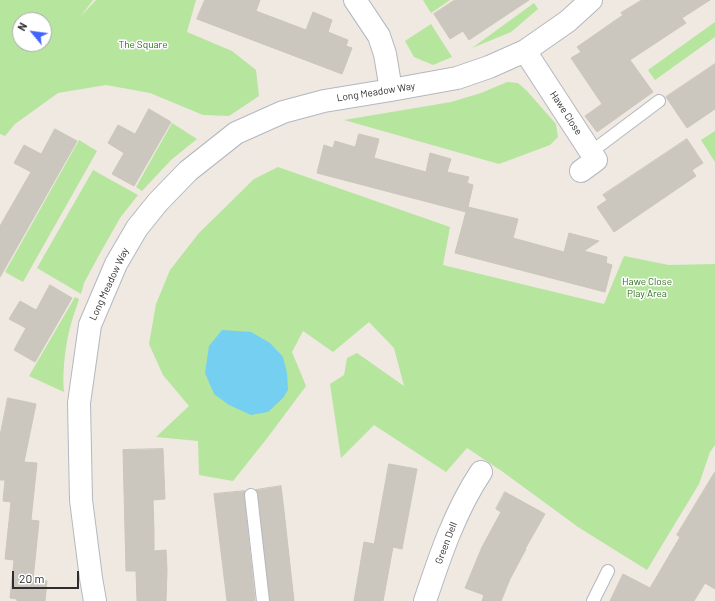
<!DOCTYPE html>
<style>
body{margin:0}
#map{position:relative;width:715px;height:601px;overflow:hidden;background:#efe9e1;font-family:Barlow,sans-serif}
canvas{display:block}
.north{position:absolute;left:12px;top:12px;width:40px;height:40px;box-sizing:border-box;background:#fff;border:1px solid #ababab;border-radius:50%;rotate:299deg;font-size:11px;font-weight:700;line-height:16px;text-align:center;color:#2e2e2e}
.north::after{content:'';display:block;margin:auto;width:14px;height:18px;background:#4264fb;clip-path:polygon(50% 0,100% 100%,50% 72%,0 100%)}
.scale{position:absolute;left:12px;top:571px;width:67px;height:18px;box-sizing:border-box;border:2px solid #2e2e2e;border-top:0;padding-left:5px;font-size:12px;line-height:14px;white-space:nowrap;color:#2e2e2e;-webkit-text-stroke:3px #fff;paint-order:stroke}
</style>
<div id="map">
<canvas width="715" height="601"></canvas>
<div class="north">N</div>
<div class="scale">20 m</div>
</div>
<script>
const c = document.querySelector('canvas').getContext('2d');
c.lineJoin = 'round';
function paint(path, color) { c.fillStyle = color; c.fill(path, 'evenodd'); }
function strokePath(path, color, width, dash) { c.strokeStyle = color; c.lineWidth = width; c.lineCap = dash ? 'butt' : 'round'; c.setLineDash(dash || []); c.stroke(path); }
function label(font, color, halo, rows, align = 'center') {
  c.font = font + ' Barlow,sans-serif'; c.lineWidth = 3; c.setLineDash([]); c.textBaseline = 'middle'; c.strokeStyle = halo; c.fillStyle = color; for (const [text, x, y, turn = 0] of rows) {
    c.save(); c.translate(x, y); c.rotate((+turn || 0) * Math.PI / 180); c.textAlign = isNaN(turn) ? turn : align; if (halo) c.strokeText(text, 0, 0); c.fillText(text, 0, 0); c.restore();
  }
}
paint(new Path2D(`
 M0,0H93L81,16L96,0H196L187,32L232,51L256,70L259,96L229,116L203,115L150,93L106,85L58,93L15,124L5,136L0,134ZM20,20H44V44H20Z
 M423,0H450L431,13Z
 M534,3L538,9L511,32L472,48Z
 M715,22V37L655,80L648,70Z
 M431,24L452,57L433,65L414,57L405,41Z
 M507,82L518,83L527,91L556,124L558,137L550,145L499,164L344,120L451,102L481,93Z
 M172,123L197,139L171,160L142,191L136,187Z
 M715,131V162L701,140Z
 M79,140L97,151L23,282L5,272Z
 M278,167L450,227L443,265L604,304L624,256L669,265L715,264V445L710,452L699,484L647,570L578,527L503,472L467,448L446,472L374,425L341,458L330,384L344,375L347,358L357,353L404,386L394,348L369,322L333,352L303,331L292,352L306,386L268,437L233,481L199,475L198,441L156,437L189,406L163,375L149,344L156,304L170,270L199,233L254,179Z
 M93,170L138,195L120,218L98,257L84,283L81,294L37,268Z
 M75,297L79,299C76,310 71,321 69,332C65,348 62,376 64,392L29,376Z`), '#b6e59e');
paint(new Path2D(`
 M222,330L251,332L270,343L283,357L287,373L288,390L283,398L268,412L251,415L229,405L214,394L205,373L209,346Z`), '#75cff0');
const building = new Path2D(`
 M205,0H260L256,11L306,30L313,12L332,20L328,32L348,40L346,46L352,48L342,74L197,19Z
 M455,0H529L469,40L463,31L450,39L434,14Z
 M642,0H710L682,18L686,23L630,60L653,92L597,132L585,116L602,104L571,58L581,52L577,47L623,15L621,13Z
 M715,64V109L687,128L666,97Z
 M149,109L171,122L134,186L112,174L124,153L108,143L118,125L135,134Z
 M55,129L77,141L0,277V226L31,172L14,163L24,145L41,154Z
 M359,134L379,139L374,158L426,172L430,153L451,159L447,172L469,177L467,183L473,185L468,207L518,219L513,238L564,252L569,233L599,241L584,251L607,257L606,263L612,265L605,292L455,253L466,212L317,173L324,145L333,148L335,141L355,147Z
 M687,139L703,163L692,170L696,176L614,232L597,207L607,200L603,195Z
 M50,285L72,298L35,362L14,350L26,328L9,319L20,301L36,310Z
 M8,398L36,404L24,462L37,463L31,520L39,521L33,580L47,581L45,601H17V599L10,598L14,560L5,559L11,502L3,501L5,480H0V436Z
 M163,449L165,499L153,500L154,530V551L166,550L167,570L166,601H137L136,571H126L123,450Z
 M389,464L417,469L402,549L393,547L383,601H354L364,542L374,544Z
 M715,472V589L705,583L694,601H610L623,574L650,588L680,537L677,535Z
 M281,486L284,511L294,601H270L258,494L256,490Z
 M245,491L244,496L255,601H227L214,494Z
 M505,492L545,514L525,549H526L510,579L501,601H482L484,595L465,588L482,547L501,512L496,509Z`);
paint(building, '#cbc7bf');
strokePath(building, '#cbc5ba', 1);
const service = new Path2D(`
 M591,152L659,101
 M251,495L263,601
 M593,601L608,571`);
const minor = new Path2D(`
 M355,0L379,36L385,54L391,90
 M525,51L596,160L581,171
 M95,601L91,578L81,500L79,403L90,325L116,264L137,228L158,202L188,171L236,133L283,112L324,101L391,90L457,78L489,67L525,51L568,21L591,0
 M425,601C440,556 455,511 481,472`);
strokePath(service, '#b4b7c1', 14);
strokePath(minor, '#b4b7c1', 24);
strokePath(service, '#fff', 12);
strokePath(minor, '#fff', 22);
label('10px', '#2c6e1b', '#fff', [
 ["The Square",143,45],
 ["Hawe Close",647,282],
 ["Play Area",647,294]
]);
label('10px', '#2e2e2e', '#fff', [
 ["Long Meadow Way",376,92,-9],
 ["Hawe Close",566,113,57],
 ["Long Meadow Way",109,284,-65],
 ["Green Dell",446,543,-69]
]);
</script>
